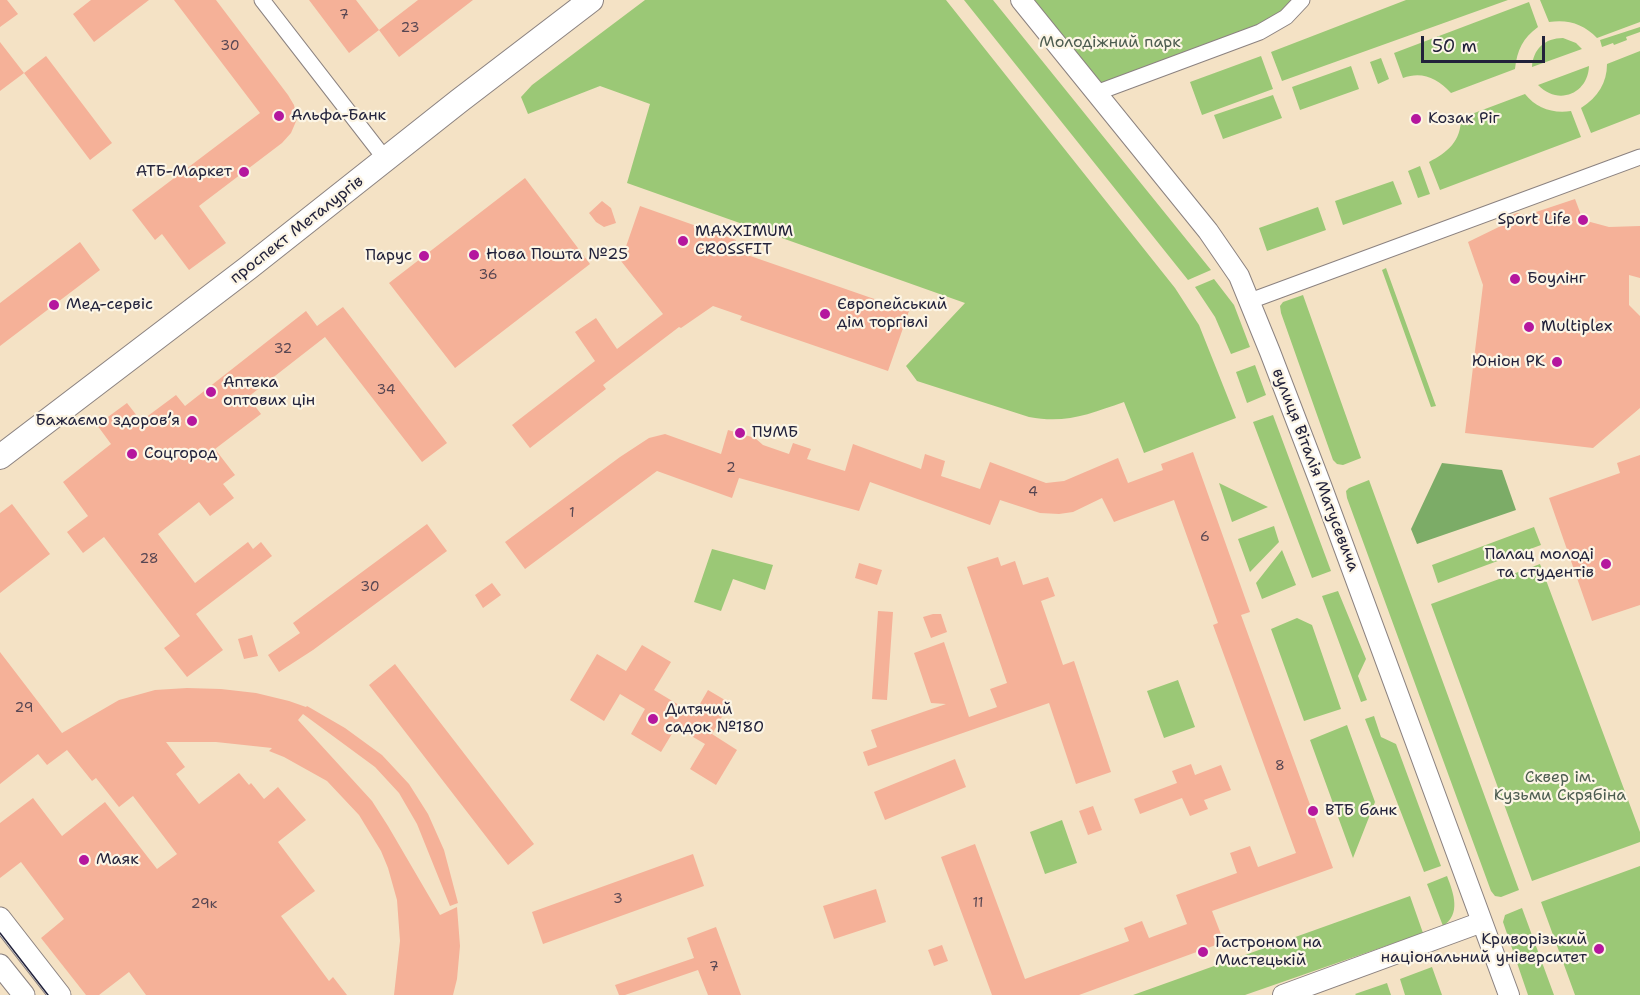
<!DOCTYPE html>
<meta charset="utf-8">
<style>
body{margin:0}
#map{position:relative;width:1640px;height:995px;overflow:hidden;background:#f4e2c5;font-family:"Shantell Sans",sans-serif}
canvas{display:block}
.scale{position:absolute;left:1421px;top:36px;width:124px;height:27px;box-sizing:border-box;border:3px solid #22223b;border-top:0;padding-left:8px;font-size:18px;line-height:21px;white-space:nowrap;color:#22223b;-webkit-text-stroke:4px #fcf5e5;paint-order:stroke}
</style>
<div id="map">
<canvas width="1640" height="995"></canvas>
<div class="scale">50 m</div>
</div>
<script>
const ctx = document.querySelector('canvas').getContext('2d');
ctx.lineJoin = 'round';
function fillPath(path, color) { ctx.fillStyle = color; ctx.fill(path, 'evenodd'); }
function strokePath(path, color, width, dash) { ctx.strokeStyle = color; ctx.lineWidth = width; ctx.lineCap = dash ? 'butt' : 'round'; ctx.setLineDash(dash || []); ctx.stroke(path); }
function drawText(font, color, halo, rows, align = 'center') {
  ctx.font = font + ' "Shantell Sans",sans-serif'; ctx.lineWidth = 4.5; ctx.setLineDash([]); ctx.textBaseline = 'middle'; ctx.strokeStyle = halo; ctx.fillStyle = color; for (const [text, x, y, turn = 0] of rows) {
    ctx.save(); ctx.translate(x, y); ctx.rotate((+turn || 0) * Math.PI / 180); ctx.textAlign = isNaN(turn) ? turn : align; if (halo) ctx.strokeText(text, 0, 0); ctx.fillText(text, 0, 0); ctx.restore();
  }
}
const green = new Path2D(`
 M 645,0 L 946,0 L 1175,288 L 1199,325 L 1236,418 L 1144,453 L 1124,402 C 1089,414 1066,424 1029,417 L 917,381 L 906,366 L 965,303 L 627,183 L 650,104 L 600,86 L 528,114 L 521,97 L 532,85 Z
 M 964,0 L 993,0 L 1211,270 L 1188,280 Z
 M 1021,0 L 1302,0 L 1286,17 L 1096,93 Z
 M 1406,0 L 1508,0 L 1282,81 L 1271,52 Z
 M 1540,0 L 1640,0 L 1640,22 L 1597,38 C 1584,24 1568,19 1549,22 Z
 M 1529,2 L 1538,27 C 1523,38 1517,50 1515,69 L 1451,93 C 1437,78 1422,71 1403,78 L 1394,53 Z
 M 1640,27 L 1640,32 L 1626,37 L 1627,40 L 1614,45 L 1613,43 L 1602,47 L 1600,40 Z
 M 1563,38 L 1576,43 L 1582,49 L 1532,67 C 1533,49 1545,38 1563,38 Z
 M 1640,51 L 1640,114 L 1591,133 L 1581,108 C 1598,97 1607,83 1607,64 Z
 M 1261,56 L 1273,89 L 1202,115 L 1190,82 Z
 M 1381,58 L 1389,79 L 1378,84 L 1370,62 Z
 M 1351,66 L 1359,89 L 1300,110 L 1292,87 Z
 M 1589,66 C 1588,94 1558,106 1538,85 Z
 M 1525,94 C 1536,108 1553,114 1571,111 L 1581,137 L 1440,190 L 1429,162 C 1448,152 1461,141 1461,118 Z
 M 1273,95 L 1282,118 L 1223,139 L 1214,115 Z
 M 1420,166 L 1430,194 L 1418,198 L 1408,171 Z
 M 1393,181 L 1402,204 L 1343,225 L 1335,201 Z
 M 1318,207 L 1326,230 L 1267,251 L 1259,228 Z
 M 1386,268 L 1436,406 L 1431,407 L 1382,270 Z
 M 1214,279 L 1234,305 L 1250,347 L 1231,354 L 1215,317 L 1195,287 Z
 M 1303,295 L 1361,458 L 1343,465 L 1337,464 L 1333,460 L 1281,313 L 1280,306 L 1283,302 Z
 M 1255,365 L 1266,395 L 1247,403 L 1236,372 Z
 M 1273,415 L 1331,571 L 1312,578 L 1253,422 Z
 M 1369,480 L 1519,890 L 1501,897 L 1495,896 L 1491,891 L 1347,498 L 1346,491 L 1349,488 Z
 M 1219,483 L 1268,507 L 1232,522 Z
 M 1274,526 L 1279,542 L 1250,572 L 1238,539 Z
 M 1534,527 L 1541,545 L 1438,583 L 1432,565 Z
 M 712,549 L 773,565 L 765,590 L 733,579 L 721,611 L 694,602 Z
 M 1282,550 L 1296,585 L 1262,599 L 1256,583 Z
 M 1540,564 L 1640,832 L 1640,842 L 1532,881 L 1431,604 Z
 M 1338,591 L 1366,659 L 1358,676 L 1367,700 L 1361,702 L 1322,596 Z
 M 1297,618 L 1312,625 L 1341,709 L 1304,721 L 1271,629 Z
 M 1178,680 L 1195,727 L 1164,738 L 1147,691 Z
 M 1374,716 L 1381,737 L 1396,744 L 1441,866 L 1424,872 L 1365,719 Z
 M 1347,725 L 1375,802 L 1353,858 L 1310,740 Z
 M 1062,820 L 1077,863 L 1045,874 L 1030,832 Z
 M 1640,866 L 1640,995 L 1575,995 L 1541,902 Z
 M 1447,876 C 1454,894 1461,914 1443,926 L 1427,884 Z
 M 1410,896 L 1423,933 L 1245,995 L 1133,995 Z
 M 1522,908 L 1554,995 L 1528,995 L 1503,922 L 1505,915 Z
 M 1432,967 L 1442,995 L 1405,995 L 1400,979 Z
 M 1387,983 L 1391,995 L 1356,995 L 1355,994 Z`);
const forest = new Path2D(`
 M 1442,463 L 1502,470 L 1516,510 L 1417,544 L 1411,529 Z`);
const building = new Path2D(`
 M 0,0 L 7,0 L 18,14 L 0,27 Z
 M 91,0 L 149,0 L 94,42 L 73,14 Z
 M 174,0 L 216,0 L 288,95 L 294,105 L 297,119 L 291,133 L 282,143 L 199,206 L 226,243 L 189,270 L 162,234 L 155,240 L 132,210 L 260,113 Z
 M 309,0 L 356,0 L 379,30 L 349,53 Z
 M 418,0 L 473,0 L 399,57 L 379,30 Z
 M 0,42 L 24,73 L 0,91 Z
 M 46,56 L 112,143 L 90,160 L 24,73 Z
 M 525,178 L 590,264 L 455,368 L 389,283 Z
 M 1575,199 L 1583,220 L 1609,227 L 1640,226 L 1640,278 L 1629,275 L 1629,305 L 1640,316 L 1640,408 L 1593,448 L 1465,433 L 1483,285 L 1468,242 L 1509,222 L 1509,216 L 1517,213 L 1527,215 Z
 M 602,201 L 611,208 L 616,223 L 604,227 L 596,222 L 589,213 Z
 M 640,206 L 736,240 L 733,250 L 909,311 L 888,371 L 740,320 L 742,316 L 713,306 L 681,328 L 679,327 L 603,385 L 606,389 L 530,448 L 512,425 L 595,361 L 575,332 L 596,318 L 617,349 L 663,314 L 621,261 Z
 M 80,242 L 100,270 L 0,346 L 0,303 Z
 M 343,307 L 447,443 L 422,462 L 325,337 L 248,397 L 261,414 L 215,449 L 235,475 L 223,484 L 234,498 L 210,516 L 199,502 L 158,534 L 195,583 L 248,542 L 253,549 L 261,542 L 272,556 L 196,614 L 223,650 L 187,677 L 164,648 L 180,636 L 104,537 L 83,553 L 67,532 L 88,516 L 63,482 L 111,444 L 97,425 L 127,403 L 141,421 L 176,395 L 185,406 L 306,311 L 317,326 Z
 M 728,430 L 755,438 L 763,445 L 789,454 L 793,443 L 811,449 L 807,459 L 845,471 L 853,444 L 921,469 L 925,454 L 945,461 L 941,476 L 980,489 L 990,462 L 1046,483 L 1064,481 L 1118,458 L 1128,483 L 1163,470 L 1161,464 L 1193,452 L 1250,612 L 1241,615 L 1333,868 L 1212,911 L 1224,942 L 1079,995 L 992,995 L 941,857 L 975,844 L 1025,979 L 1129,941 L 1124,928 L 1142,921 L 1149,938 L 1187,924 L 1176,895 L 1237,873 L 1230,853 L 1250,846 L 1258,867 L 1296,853 L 1213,625 L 1218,623 L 1174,500 L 1114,522 L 1102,498 L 1073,512 L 1059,514 L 1040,513 L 1000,500 L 990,525 L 870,482 L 859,511 L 739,478 L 732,498 L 657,471 L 525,569 L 505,542 L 620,457 L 649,438 L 665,434 L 721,454 Z
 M 1640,455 L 1640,605 L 1592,621 L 1549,498 L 1620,473 L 1617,463 Z
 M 12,504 L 50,554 L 0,593 L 0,513 Z
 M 427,524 L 447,551 L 313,650 L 279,672 L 268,655 L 300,633 L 293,623 Z
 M 998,557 L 1001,566 L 1015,561 L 1023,585 L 1048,577 L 1055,596 L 1041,601 L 1063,665 L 1074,661 L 1111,772 L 1076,784 L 1049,703 L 868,766 L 863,752 L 877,747 L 871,730 L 946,704 L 931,703 L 914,653 L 944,642 L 969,717 L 997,707 L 990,689 L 1007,683 L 967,567 Z
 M 859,563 L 882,570 L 877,585 L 855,578 Z
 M 492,583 L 501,595 L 483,608 L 475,595 Z
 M 878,611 L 893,612 L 887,700 L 872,699 Z
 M 933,614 L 941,614 L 947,632 L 931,638 L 923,617 Z
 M 252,635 L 258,656 L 244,659 L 238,639 Z
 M 642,645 L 671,662 L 654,690 L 694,714 L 708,690 L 730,703 L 712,734 L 737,750 L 716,785 L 690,769 L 705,744 L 676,727 L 661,752 L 631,734 L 645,709 L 620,694 L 604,721 L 570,700 L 597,654 L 626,671 Z
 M 0,652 L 62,733 L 119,700 L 155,690 L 187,688 L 221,689 L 256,693 L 289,701 L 306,707 L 307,706 L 345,728 L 382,755 L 409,784 L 428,814 L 444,850 L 458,903 L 450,906 L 417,824 L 399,793 L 375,767 L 303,714 L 298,720 L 372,801 L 388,826 L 440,915 L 457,907 L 460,946 L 457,979 L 453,995 L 394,995 L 400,941 L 397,900 L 388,868 L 381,851 L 359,815 L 327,781 L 284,757 L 269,751 L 272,748 L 216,742 L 166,742 L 185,767 L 176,774 L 199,804 L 239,773 L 249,785 L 251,783 L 264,799 L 278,787 L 306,820 L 278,842 L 315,891 L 281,916 L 329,981 L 333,977 L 347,995 L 146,995 L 129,972 L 99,995 L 86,995 L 41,938 L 64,919 L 21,862 L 0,878 L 0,823 L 33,798 L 62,836 L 105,802 L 157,869 L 177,854 L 133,796 L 119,807 L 96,778 L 92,781 L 67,750 L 47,765 L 38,754 L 0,784 Z
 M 395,664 L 534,844 L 508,865 L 369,685 Z
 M 955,759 L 966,787 L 885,820 L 874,792 Z
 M 1191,764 L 1195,775 L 1221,765 L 1231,790 L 1204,800 L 1208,809 L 1190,816 L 1182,798 L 1140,814 L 1134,799 L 1177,783 L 1172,771 Z
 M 1093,806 L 1102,830 L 1088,835 L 1079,811 Z
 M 693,854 L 704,886 L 543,944 L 532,912 Z
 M 876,889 L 886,922 L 834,939 L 823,906 Z
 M 716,927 L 741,995 L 708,995 L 698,970 L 625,995 L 619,995 L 615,985 L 694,958 L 687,938 Z
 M 942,945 L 948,961 L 934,966 L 928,950 Z`);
const minor = new Path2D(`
 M 262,0 L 386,160
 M 1096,93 L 1260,32 L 1286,17 L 1302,0
 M 1250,301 L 1640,157`);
const tertiary = new Path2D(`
 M 1021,0 L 1208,231 L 1239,276 L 1270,352 L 1321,485 L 1509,995
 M 1283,995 L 1482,922`);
const secondary = new Path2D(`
 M 0,918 L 60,995
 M 0,965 L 24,995`);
const primary = new Path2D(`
 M 0,457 L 248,268 L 459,101 L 591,0`);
const tram = new Path2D(`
 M 0,933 L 48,995`);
const markers = [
 [279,116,6,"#b5179e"],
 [1416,119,6,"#b5179e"],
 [244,172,6,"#b5179e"],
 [1583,220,6,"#b5179e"],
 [683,241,6,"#b5179e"],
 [474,255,6,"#b5179e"],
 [424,256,6,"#b5179e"],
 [1515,279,6,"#b5179e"],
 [54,305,6,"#b5179e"],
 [825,314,6,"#b5179e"],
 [1529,327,6,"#b5179e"],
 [1557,362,6,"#b5179e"],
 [211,392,6,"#b5179e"],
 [192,421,6,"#b5179e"],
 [740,433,6,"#b5179e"],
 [132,454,6,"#b5179e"],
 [1606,564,6,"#b5179e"],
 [653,719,6,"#b5179e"],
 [1313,811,6,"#b5179e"],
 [84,860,6,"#b5179e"],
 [1599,949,6,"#b5179e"],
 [1203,952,6,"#b5179e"]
];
const numberNames = [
 ["7",344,15],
 ["23",410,28],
 ["30",230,46],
 ["36",488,275],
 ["32",283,349],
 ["34",386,390],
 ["2",731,468],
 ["4",1033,492],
 ["1",572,513],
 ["6",1205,537],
 ["28",149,559],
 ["30",370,587],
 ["29",24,708],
 ["8",1280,766],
 ["3",618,899],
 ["11",978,903],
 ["29к",204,904],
 ["7",714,967]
];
const parkNames = [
 ["Молодіжний парк",1110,43],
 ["Сквер ім.",1560,778],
 ["Кузьми Скрябіна",1560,796]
];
const poiNames = [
 ["Альфа-Банк",291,116],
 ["Козак Ріг",1428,119],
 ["АТБ-Маркет",232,172,"right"],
 ["Sport Life",1571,220,"right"],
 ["MAXXIMUM",695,232],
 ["CROSSFIT",695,250],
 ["Нова Пошта №25",486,255],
 ["Парус",412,256,"right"],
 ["Боулінг",1527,279],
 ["Мед-сервіс",66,305],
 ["Європейський",837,305],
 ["дім торгівлі",837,323],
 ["Multiplex",1541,327],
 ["Юніон РК",1545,362,"right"],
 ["Аптека",223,383],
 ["оптових цін",223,401],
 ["Бажаємо здоровʼя",180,421,"right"],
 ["ПУМБ",752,433],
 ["Соцгород",144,454],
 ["Палац молоді",1594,555,"right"],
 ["та студентів",1594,573,"right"],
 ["Дитячий",665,710],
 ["садок №180",665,728],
 ["ВТБ банк",1325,811],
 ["Маяк",96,860],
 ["Криворізький",1587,940,"right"],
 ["національний університет",1587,958,"right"],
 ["Гастроном на",1215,943],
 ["Мистецькій",1215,961]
];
const streetNames = [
 ["проспект Металургів",297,230,-38],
 ["вулиця Віталія Матусевича",1315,470,69]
];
fillPath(green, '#9bc876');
fillPath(forest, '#7cac67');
fillPath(building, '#f5b198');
strokePath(minor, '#8b8280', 17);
strokePath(tertiary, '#8b8280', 22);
strokePath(secondary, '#8b8280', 23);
strokePath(primary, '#8b8280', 26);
strokePath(minor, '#fff', 15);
strokePath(tertiary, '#fff', 20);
strokePath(secondary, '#fff', 21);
strokePath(primary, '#fff', 24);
strokePath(tram, '#22223b', 1.5);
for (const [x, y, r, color] of markers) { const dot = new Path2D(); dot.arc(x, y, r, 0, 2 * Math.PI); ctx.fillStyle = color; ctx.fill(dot); strokePath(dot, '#fcf5e5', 2); }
drawText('14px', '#574652', null, numberNames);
drawText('16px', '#4c5c50', '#fcf5e5', parkNames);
drawText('16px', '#22223b', '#fcf5e5', poiNames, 'left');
drawText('16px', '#22223b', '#fcf5e5', streetNames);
</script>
